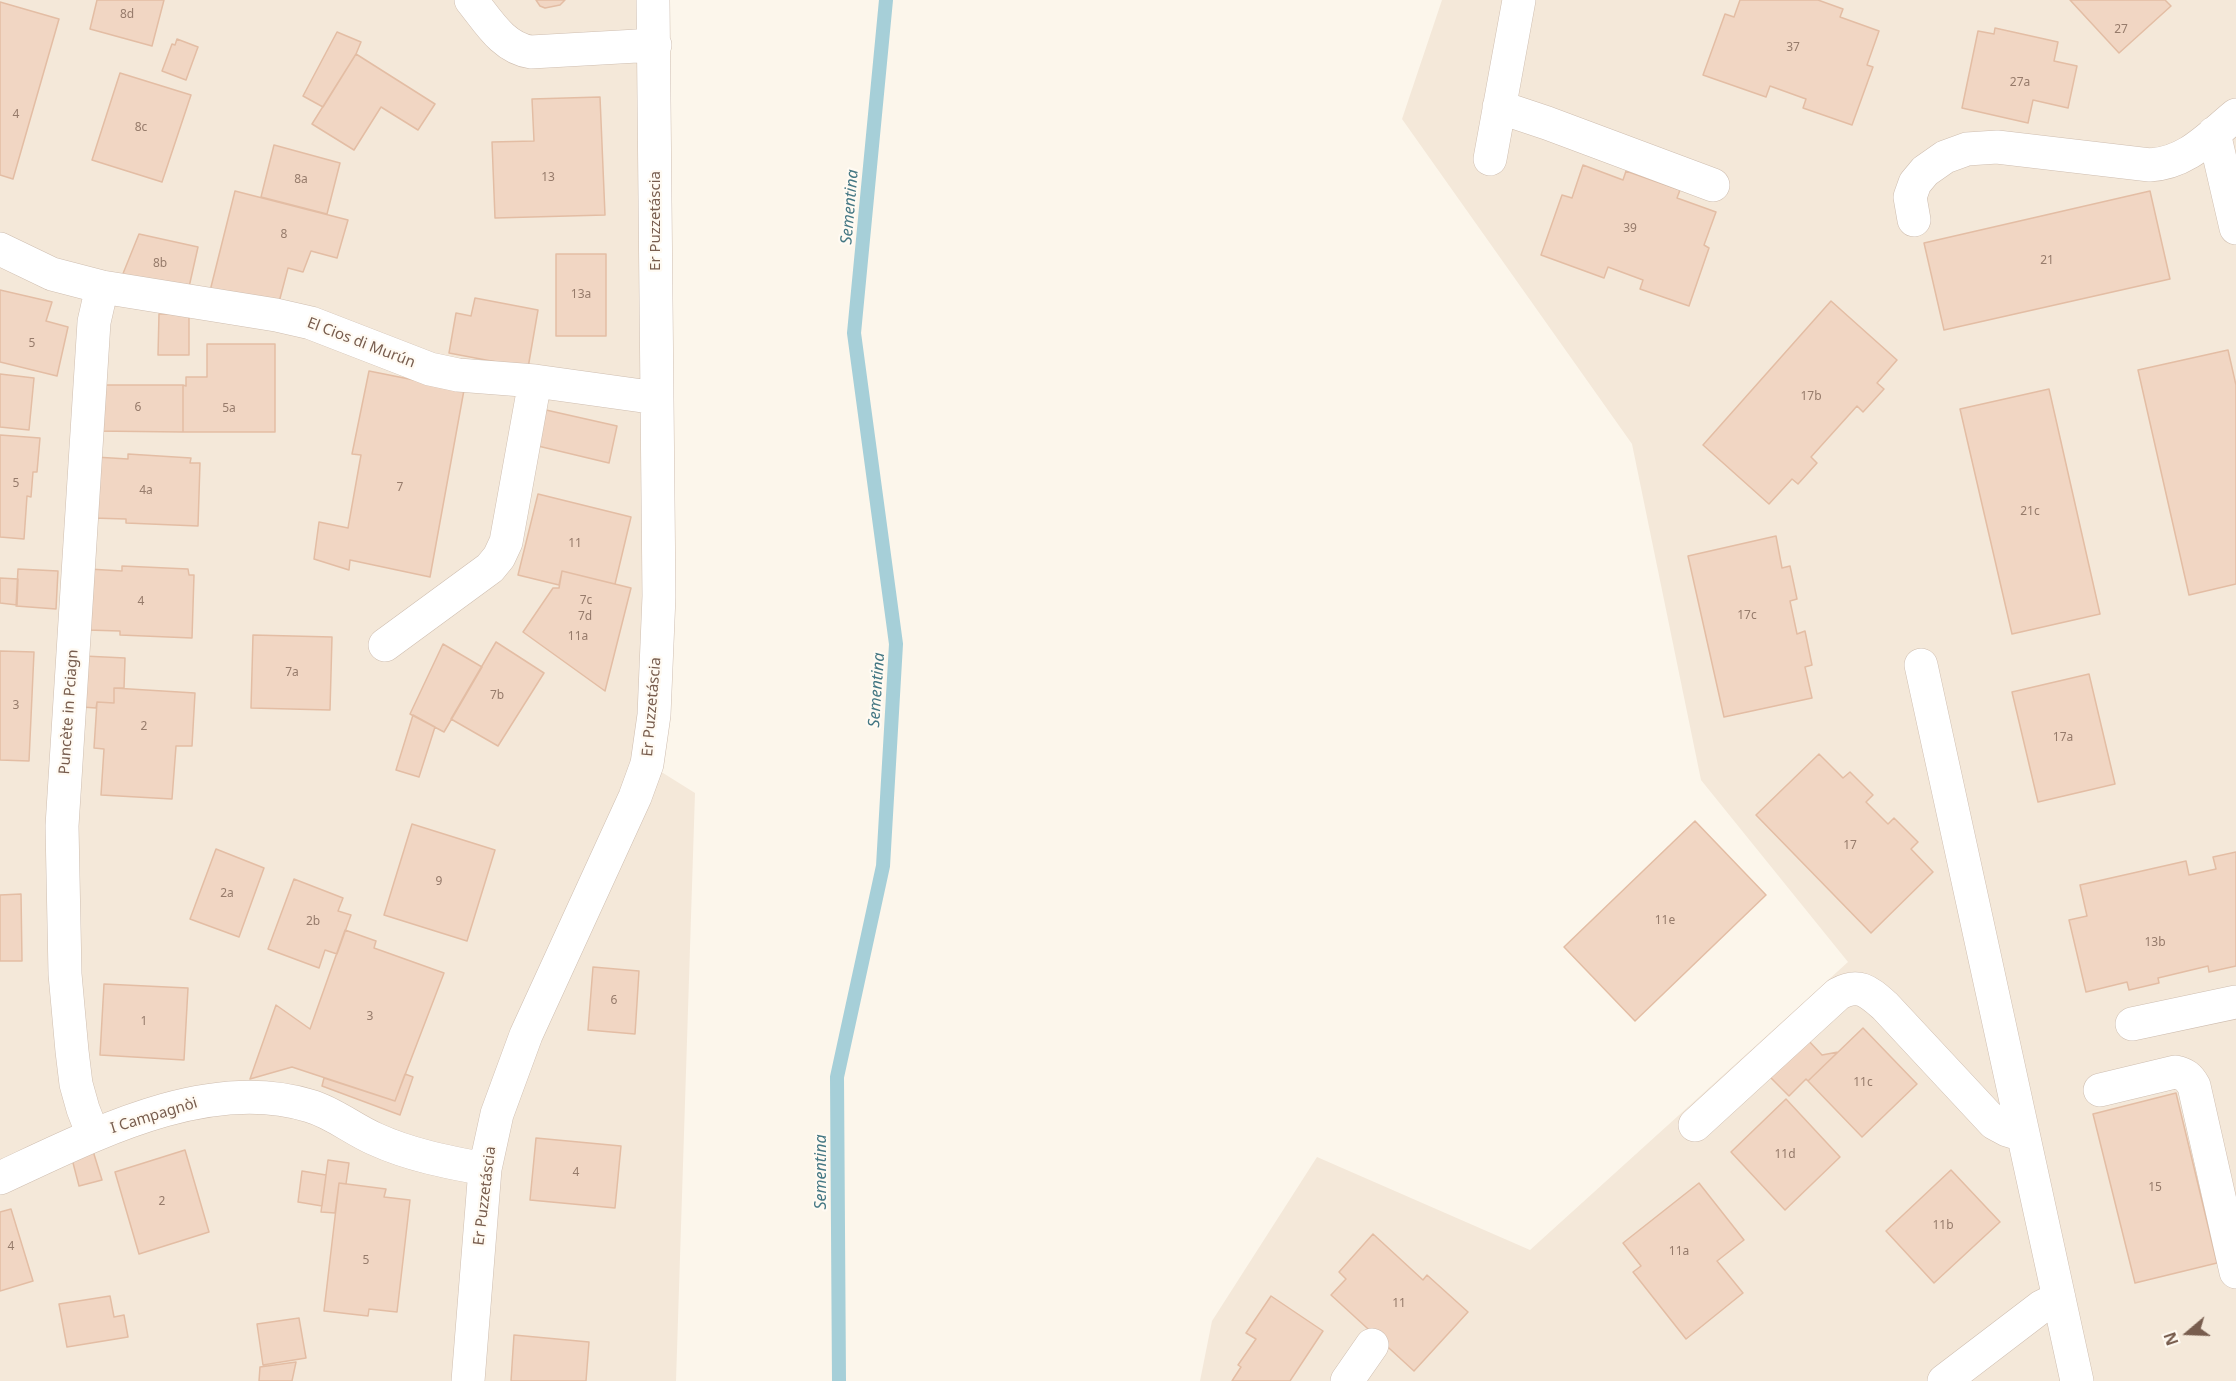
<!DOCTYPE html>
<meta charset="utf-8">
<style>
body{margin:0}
#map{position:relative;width:2236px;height:1381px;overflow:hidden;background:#fcf6eb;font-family:"Noto Sans",sans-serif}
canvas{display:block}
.north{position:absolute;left:2158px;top:1303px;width:60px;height:60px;-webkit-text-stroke:4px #fffaf2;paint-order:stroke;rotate:251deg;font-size:16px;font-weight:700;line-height:24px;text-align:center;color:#785d4e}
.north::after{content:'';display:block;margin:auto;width:21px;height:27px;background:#785d4e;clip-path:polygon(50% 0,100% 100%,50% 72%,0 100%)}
</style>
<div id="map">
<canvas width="2236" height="1381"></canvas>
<div class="north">N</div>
</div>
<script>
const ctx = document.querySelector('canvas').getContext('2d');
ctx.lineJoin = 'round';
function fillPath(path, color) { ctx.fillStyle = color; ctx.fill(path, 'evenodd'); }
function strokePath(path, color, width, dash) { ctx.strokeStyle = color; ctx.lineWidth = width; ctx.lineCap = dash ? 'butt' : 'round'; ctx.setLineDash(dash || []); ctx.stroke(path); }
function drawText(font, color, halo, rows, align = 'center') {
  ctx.font = font + ' "Noto Sans",sans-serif'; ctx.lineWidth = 4.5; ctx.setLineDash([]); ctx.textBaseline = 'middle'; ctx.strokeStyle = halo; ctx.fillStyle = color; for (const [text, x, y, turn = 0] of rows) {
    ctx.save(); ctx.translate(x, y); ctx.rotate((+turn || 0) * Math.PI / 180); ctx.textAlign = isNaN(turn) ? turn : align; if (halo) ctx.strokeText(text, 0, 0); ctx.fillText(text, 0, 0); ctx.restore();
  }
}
const residential = new Path2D(`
 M 0,0 L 653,0 L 647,763 L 695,793 L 676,1381 L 0,1381 Z
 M 1442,0 L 2236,0 L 2236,1381 L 1200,1381 L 1212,1321 L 1317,1157 L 1530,1250 L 1848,962 L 1701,780 L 1632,444 L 1402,119 Z`);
const stream = new Path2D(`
 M 839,1381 L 837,1077 L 883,866 L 896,644 L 854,333 L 886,0`);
const building = new Path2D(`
 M 97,0 L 164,0 L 152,46 L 90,29 Z
 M 536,0 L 565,0 L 560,5 L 545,8 L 540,6 Z
 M 1740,0 L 1818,0 L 1843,9 L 1840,17 L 1879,31 L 1867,65 L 1873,67 L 1852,125 L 1803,108 L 1806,99 L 1770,86 L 1766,97 L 1703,75 L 1725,14 L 1734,17 Z
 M 2070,0 L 2165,0 L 2171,6 L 2119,53 Z
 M 0,2 L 59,19 L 13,179 L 0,175 Z
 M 1995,28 L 2058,42 L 2054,61 L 2077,66 L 2068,108 L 2033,100 L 2028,123 L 1962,108 L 1978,31 L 1994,34 Z
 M 337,32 L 361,42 L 356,54 L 323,107 L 303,96 Z
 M 177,39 L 198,47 L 186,80 L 162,71 L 172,44 L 175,45 Z
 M 356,54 L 435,104 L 418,130 L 381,107 L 354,150 L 312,124 Z
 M 120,73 L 191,95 L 162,182 L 92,160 Z
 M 600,97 L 605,215 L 495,218 L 492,142 L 534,141 L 532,99 Z
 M 274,145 L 340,163 L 327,214 L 261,197 Z
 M 1583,165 L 1623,180 L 1626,171 L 1680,190 L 1677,198 L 1716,212 L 1704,245 L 1709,248 L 1689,306 L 1640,289 L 1643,280 L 1608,267 L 1604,278 L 1541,255 L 1562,195 L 1572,198 Z
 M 235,191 L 348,220 L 337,258 L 311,251 L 303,272 L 288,268 L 278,306 L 209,295 Z
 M 2150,191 L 2170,279 L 1944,330 L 1924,243 Z
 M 139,234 L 198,247 L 187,296 L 120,281 Z
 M 556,254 L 606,254 L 606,336 L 556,336 Z
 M 0,290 L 52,302 L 46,321 L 68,327 L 57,376 L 0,362 Z
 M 475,298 L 538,310 L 528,368 L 449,353 L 456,313 L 471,316 Z
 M 1831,301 L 1897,360 L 1877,383 L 1884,389 L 1863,412 L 1857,406 L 1811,457 L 1817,463 L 1798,484 L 1792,479 L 1769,504 L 1703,445 Z
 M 159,314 L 189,314 L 189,355 L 158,355 Z
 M 207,344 L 275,344 L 275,432 L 183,432 L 183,385 L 186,386 L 186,377 L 207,377 Z
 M 2228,350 L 2236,385 L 2236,584 L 2189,595 L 2138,370 Z
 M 369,371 L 464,390 L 430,577 L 350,560 L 349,570 L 314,559 L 319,522 L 348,528 L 361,455 L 352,454 Z
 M 0,374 L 34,378 L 29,430 L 0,427 Z
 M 93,385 L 183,385 L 183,432 L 93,431 Z
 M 2049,389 L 2100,614 L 2012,634 L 1960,409 Z
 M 546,410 L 617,426 L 609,463 L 538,446 Z
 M 0,435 L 40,438 L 37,472 L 33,472 L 31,497 L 27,496 L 24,539 L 0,537 Z
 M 128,454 L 191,458 L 190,463 L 200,463 L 198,526 L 126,523 L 126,519 L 92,518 L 95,457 L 128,459 Z
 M 538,494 L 631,517 L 615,584 L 562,571 L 559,585 L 518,575 Z
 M 1776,536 L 1782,568 L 1790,566 L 1797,599 L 1790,601 L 1797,634 L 1805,631 L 1812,665 L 1805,667 L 1812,698 L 1724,717 L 1688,556 Z
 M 122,566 L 188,569 L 189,575 L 194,575 L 192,638 L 120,635 L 120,631 L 87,630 L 89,569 L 122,571 Z
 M 18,569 L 58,571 L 56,609 L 16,606 Z
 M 562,571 L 631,588 L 605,691 L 523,632 L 553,588 L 559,588 Z
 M 0,578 L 18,579 L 17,605 L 0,603 Z
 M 253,635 L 332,637 L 330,710 L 251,708 Z
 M 496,642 L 544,673 L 498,746 L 451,719 Z
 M 443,644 L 482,667 L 444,732 L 410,714 Z
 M 0,651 L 34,652 L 29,761 L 0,760 Z
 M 84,656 L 125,658 L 124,688 L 114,688 L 114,703 L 97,702 L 96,708 L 82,707 Z
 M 2089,674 L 2115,784 L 2038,802 L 2012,692 Z
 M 114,688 L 195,693 L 192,746 L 176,746 L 172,799 L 101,795 L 104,749 L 94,748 L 97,702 L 114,703 Z
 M 413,715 L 435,727 L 419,777 L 396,770 Z
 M 1819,754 L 1843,778 L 1850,772 L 1873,795 L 1866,802 L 1888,824 L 1894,818 L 1918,842 L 1911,849 L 1933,872 L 1871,933 L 1756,815 Z
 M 1695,821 L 1766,895 L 1635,1021 L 1564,947 Z
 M 412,824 L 495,850 L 467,941 L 384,915 Z
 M 216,849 L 264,868 L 239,937 L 190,919 Z
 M 2236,852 L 2236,966 L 2209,972 L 2208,966 L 2158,978 L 2159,983 L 2129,990 L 2127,982 L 2086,992 L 2069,920 L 2087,916 L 2080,885 L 2186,861 L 2189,875 L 2216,869 L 2213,857 Z
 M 294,879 L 343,898 L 338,911 L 351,915 L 337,954 L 325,950 L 319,968 L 268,949 Z
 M 21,894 L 22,961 L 0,961 L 0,895 Z
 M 345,930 L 376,941 L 374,948 L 444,973 L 395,1101 L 292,1067 L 250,1079 L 276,1005 L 310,1029 Z
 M 593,967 L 639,971 L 635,1034 L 588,1030 Z
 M 104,984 L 188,988 L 184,1060 L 100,1055 Z
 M 1863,1028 L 1917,1084 L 1862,1137 L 1808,1081 Z
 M 1807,1039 L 1822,1055 L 1838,1052 L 1808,1081 L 1806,1079 L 1789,1096 L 1769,1076 Z
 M 405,1074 L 413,1077 L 400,1115 L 322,1086 L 324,1078 L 395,1101 Z
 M 2176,1093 L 2217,1263 L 2135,1283 L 2093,1114 Z
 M 1786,1099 L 1840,1157 L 1785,1210 L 1731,1152 Z
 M 536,1138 L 621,1146 L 615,1208 L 530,1200 Z
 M 185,1150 L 209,1232 L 139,1254 L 115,1172 Z
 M 93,1151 L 102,1180 L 79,1186 L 72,1159 Z
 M 328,1160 L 349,1163 L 346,1184 L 339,1183 L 335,1213 L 321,1212 Z
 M 1951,1170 L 2000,1222 L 1934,1283 L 1886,1231 Z
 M 302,1171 L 326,1175 L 322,1206 L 298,1202 Z
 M 339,1183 L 386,1189 L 384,1197 L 410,1200 L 397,1312 L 369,1309 L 368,1316 L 324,1311 Z
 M 1699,1183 L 1744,1240 L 1717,1261 L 1743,1293 L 1686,1339 L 1633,1272 L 1641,1266 L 1623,1243 Z
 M 11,1209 L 33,1281 L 0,1291 L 0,1212 Z
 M 1373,1234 L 1423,1280 L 1427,1275 L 1468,1312 L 1414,1371 L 1331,1295 L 1346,1279 L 1339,1272 Z
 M 110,1296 L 114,1317 L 124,1315 L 128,1337 L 67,1347 L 59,1304 Z
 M 1271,1296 L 1323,1331 L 1290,1381 L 1232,1381 L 1241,1367 L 1238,1365 L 1256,1339 L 1246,1333 Z
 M 299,1318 L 306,1358 L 263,1365 L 257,1324 Z
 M 514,1335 L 589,1342 L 586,1381 L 511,1381 Z
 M 296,1362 L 292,1381 L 259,1381 L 260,1367 Z`);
const minor = new Path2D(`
 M 471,0 C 488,21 503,48 531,52 L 655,45
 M 1499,107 L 1547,123 L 1713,185
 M 2214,133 L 2236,228
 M 1490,159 L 1519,0
 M 1914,220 L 1910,197 L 1915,183 L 1925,171 L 1945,157 L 1967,149 L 1997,147 L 2150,165 C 2187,163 2209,137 2236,115
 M 0,249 L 52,274 L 102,287 L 276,315 L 311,323 L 430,369 L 458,375 L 535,381 L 657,398
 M 385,645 L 490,568 L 499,557 L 506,542 L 535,381
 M 1921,665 L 2077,1381
 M 2132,1024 L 2236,1002
 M 2100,1090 L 2175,1072 C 2185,1074 2189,1077 2194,1086 L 2236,1272
 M 1695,1125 L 1838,994 C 1859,982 1869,992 1885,1006 L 1994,1123 L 2007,1130 L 2023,1135
 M 93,1135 L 83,1109 L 76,1084 L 72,1051 L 65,974 L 62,826 L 94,322 L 102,287
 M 0,1178 C 91,1136 207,1074 310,1106 C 334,1113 352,1129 375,1139 C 410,1155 447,1162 485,1169
 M 468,1381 L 485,1169 L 497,1114 L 526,1035 L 635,797 L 647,764 L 654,715 L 659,596 L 653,0
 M 1347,1381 L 1372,1345
 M 1944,1381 L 2041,1307 L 2059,1298`);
const numberNames = [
 ["8d",127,15],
 ["27",2121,30],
 ["37",1793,48],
 ["27a",2020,83],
 ["4",16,115],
 ["8c",141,128],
 ["13",548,178],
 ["8a",301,180],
 ["39",1630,229],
 ["8",284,235],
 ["21",2047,261],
 ["8b",160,264],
 ["13a",581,295],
 ["5",32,344],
 ["17b",1811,397],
 ["6",138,408],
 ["5a",229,409],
 ["5",16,484],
 ["7",400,488],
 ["4a",146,491],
 ["21c",2030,512],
 ["11",575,544],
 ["7c",586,601],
 ["4",141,602],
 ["17c",1747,616],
 ["7d",585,617],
 ["11a",578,637],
 ["7a",292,673],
 ["7b",497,696],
 ["3",16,706],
 ["2",144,727],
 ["17a",2063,738],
 ["17",1850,846],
 ["9",439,882],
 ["2a",227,894],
 ["11e",1665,921],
 ["2b",313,922],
 ["13b",2155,943],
 ["6",614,1001],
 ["3",370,1017],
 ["1",144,1022],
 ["11c",1863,1083],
 ["11d",1785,1155],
 ["4",576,1173],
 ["15",2155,1188],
 ["2",162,1202],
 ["11b",1943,1226],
 ["4",11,1247],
 ["11a",1679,1252],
 ["5",366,1261],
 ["11",1399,1304]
];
const streetNames = [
 ["Er Puzzetáscia",656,221,-90],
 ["El Cios di Murún",361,343,21],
 ["Er Puzzetáscia",652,707,-85],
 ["Puncète in Pciagn",69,712,-86],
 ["I Campagnòi",154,1116,-17],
 ["Er Puzzetáscia",485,1196,-83]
];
const waterNames = [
 ["Sementina",850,207,-85],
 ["Sementina",877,690,-86],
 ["Sementina",821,1172,-90]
];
fillPath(residential, '#f4e8d9');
strokePath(stream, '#a6cfd8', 14);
fillPath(building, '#f1d6c3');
strokePath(building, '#e3bda4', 1.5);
strokePath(minor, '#cfbeb0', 34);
strokePath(minor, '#fff', 33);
drawText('12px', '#967b6b', null, numberNames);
drawText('15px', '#785d4e', '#fffaf2', streetNames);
drawText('italic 16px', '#447783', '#fffaf2', waterNames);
</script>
